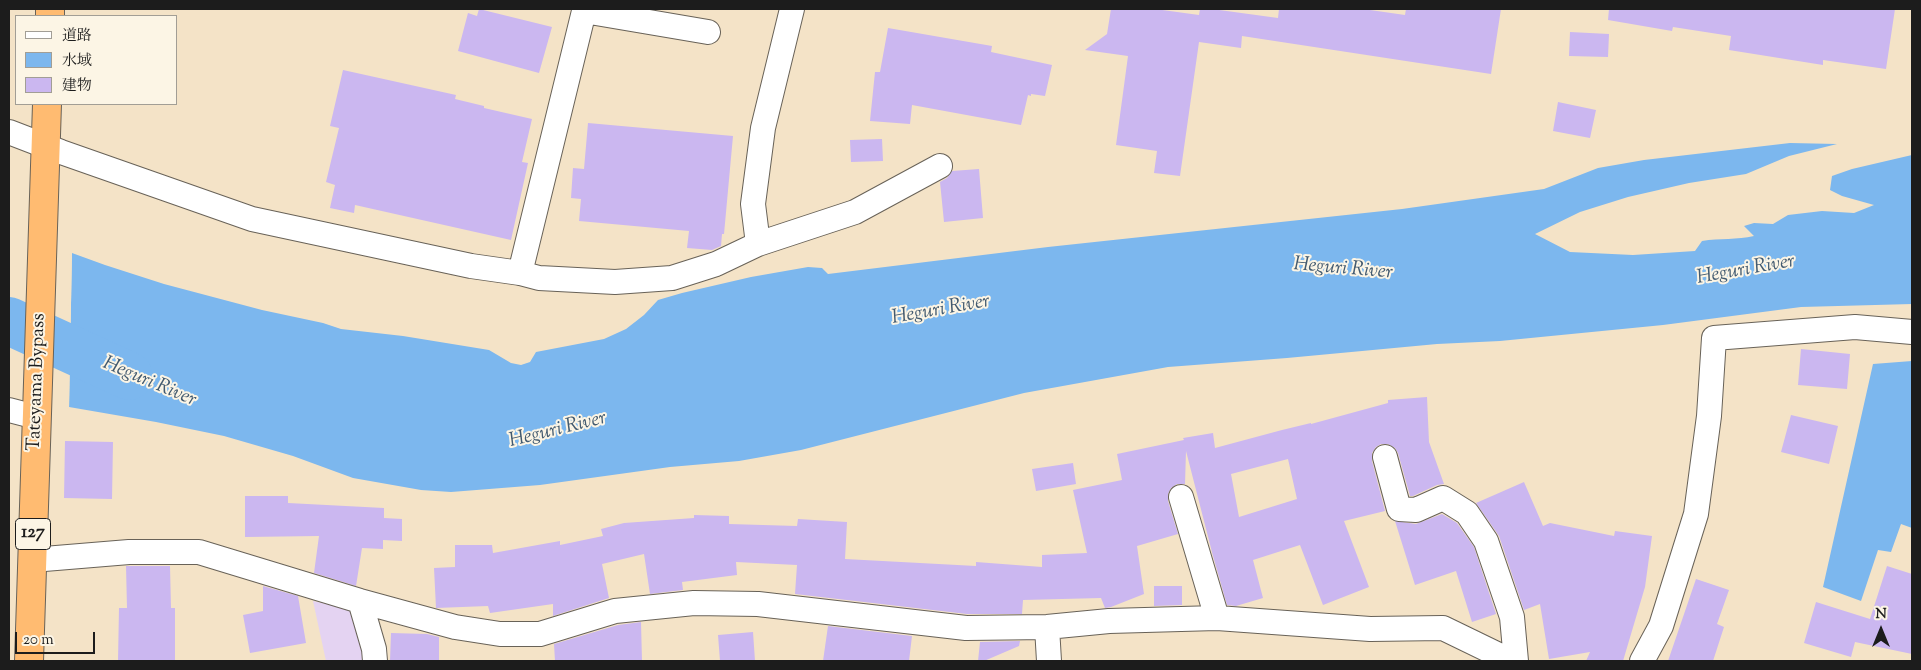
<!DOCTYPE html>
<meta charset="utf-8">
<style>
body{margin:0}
#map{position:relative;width:1921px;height:670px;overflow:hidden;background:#f4e3c7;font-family:"Sorts Mill Goudy","Noto Serif JP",serif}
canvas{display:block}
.frame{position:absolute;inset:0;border:10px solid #1c1c1c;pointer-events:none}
.legend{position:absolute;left:15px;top:15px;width:162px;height:90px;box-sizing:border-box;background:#fcf5e5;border:1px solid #a29e95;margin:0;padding:6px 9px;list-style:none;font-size:15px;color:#1c1c1c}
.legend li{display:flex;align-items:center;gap:10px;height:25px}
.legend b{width:25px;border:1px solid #a29e95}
.north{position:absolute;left:1856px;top:605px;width:50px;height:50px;-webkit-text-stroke:4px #fcf5e5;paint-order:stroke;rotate:0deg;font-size:14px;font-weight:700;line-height:20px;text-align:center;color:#1c1c1c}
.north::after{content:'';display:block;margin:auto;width:18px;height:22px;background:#1c1c1c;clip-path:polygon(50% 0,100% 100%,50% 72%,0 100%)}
.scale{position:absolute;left:15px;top:632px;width:80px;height:22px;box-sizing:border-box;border:2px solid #1c1c1c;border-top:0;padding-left:6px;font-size:15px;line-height:18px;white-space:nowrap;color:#1c1c1c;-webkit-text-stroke:4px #fcf5e5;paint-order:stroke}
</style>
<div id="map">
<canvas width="1921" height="670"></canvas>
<div class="frame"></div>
<ul class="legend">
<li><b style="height:6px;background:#fff"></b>道路</li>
<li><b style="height:14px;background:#7cb7ee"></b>水域</li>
<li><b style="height:14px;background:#cbb7f0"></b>建物</li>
</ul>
<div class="north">N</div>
<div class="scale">20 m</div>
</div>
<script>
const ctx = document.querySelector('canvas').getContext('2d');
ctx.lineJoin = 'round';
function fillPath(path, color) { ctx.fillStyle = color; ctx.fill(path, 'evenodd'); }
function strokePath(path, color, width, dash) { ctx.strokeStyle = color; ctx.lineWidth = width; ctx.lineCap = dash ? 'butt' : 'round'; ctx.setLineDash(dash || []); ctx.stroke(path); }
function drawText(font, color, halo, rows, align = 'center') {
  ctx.font = font + ' "Sorts Mill Goudy",serif'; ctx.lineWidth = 4; ctx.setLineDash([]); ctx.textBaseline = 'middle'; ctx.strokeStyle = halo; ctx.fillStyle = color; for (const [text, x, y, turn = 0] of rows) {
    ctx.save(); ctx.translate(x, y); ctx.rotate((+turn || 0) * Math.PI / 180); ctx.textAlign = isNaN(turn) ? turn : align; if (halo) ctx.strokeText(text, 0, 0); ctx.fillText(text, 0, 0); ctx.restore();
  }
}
const built = new Path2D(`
 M 313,601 L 374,614 L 380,661 L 326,661 Z`);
const water = new Path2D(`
 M 1790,143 L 1837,144 L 1789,156 L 1746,174 L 1689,183 L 1628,197 L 1580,212 L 1535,234 L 1570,252 L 1633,255 L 1695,251 L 1702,241 C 1720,238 1737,240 1754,236 L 1744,226 L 1754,223 L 1773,224 L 1788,215 L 1822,211 L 1854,213 L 1874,205 L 1842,196 L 1830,190 L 1832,176 L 1852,169 L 1912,155 L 1912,304 L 1801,307 L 1663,325 L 1500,341 L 1437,344 L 1287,358 L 1168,367 L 1024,393 L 801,450 L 739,461 L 670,467 L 540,485 L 451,492 L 421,490 L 353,478 L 293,456 L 224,436 L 156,422 L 69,407 L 72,253 L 105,265 L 164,284 L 262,310 L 323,323 L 341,329 L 403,336 L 489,350 L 511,363 L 521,365 L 530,362 L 536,352 L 604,339 L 626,329 L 644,315 L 658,300 L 682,293 L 751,277 L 808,267 L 822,268 L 828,274 L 1048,247 L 1402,209 L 1544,189 L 1598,168 L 1644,160 Z
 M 1912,361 L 1912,528 L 1901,524 L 1891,552 L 1878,550 L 1861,601 L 1823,587 L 1873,364 Z`);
const pier = new Path2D(`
 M 72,250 L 69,410 L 67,407 L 70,253 Z`);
const river = new Path2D(`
 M 9,321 L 129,376`);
const building = new Path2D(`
 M 479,9 L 552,27 L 539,73 L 458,51 L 468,13 L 477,16 Z
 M 1111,9 L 1155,9 L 1199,15 L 1200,9 L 1212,9 L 1278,18 L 1279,9 L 1363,9 L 1405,15 L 1406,9 L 1501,9 L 1491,74 L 1242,36 L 1241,48 L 1199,42 L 1180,176 L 1154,173 L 1157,151 L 1116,145 L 1128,56 L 1085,50 L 1107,34 Z
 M 1609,9 L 1895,9 L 1886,69 L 1823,60 L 1823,65 L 1729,50 L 1731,36 L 1673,27 L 1672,31 L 1608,20 Z
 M 888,28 L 992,46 L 991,52 L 1052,65 L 1045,96 L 1031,94 L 1031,96 L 1028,95 L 1021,125 L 912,105 L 910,124 L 870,121 L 875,72 L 880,72 Z
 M 1570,32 L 1609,34 L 1608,57 L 1569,56 Z
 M 343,70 L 456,95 L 455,99 L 484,106 L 484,108 L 532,119 L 522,162 L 528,163 L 511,240 L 355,205 L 354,213 L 330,208 L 335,185 L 326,182 L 339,128 L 330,126 Z
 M 1558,102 L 1596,110 L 1590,138 L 1553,131 Z
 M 588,123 L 733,136 L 724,234 L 722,234 L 721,246 L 712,250 L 687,248 L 689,231 L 579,221 L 581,199 L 571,198 L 573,168 L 584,169 Z
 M 882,139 L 883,161 L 851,162 L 850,140 Z
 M 979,169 L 983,218 L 944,222 L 940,182 L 947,178 L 952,171 Z
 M 1801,349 L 1850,354 L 1847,389 L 1798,385 Z
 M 1427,397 L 1429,442 L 1444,484 L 1437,485 L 1413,496 L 1410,496 L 1398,453 L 1395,448 L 1388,444 L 1381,444 L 1376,447 L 1372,453 L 1372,461 L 1385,511 L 1344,521 L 1369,587 L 1323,605 L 1300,545 L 1253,560 L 1263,598 L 1236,606 L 1227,605 L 1213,556 L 1186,451 L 1185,484 L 1177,484 L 1171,488 L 1168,494 L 1168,501 L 1178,534 L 1137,546 L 1144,594 L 1111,607 L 1105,608 L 1101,598 L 1023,600 L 1022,614 L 967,614 L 795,594 L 797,565 L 736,562 L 737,575 L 682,582 L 683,590 L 650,594 L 644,554 L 602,564 L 609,598 L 553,616 L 553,604 L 490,613 L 488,606 L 436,608 L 434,568 L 455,567 L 455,545 L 492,545 L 493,553 L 560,541 L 560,545 L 603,536 L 601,529 L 624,523 L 694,518 L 694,515 L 729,516 L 729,524 L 797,526 L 798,519 L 847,522 L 845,559 L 976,566 L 976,562 L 1042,567 L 1042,555 L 1087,553 L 1073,490 L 1122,480 L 1117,454 L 1184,440 L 1183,438 L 1213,433 L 1215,448 L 1282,430 L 1311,423 L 1311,424 L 1388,403 L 1388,400 ZM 1288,459 L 1297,499 L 1239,517 L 1231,474 Z
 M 1791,415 L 1838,426 L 1829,464 L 1781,452 Z
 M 65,441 L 113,442 L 112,499 L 64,498 Z
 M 1073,463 L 1076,484 L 1036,491 L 1032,469 Z
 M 1524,482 L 1543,526 L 1550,523 L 1614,536 L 1615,531 L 1652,536 L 1645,587 L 1623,661 L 1586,661 L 1590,652 L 1549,659 L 1540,604 L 1524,610 L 1499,536 L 1476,503 Z
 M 245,496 L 288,496 L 288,503 L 384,508 L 384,518 L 402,519 L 402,541 L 383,540 L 383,549 L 362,548 L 356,586 L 314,573 L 319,536 L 245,537 Z
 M 1442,514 L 1457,523 L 1474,547 L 1496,614 L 1472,622 L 1456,571 L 1415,585 L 1395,521 L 1416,524 Z
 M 126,566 L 170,566 L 171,608 L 175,608 L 175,661 L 118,661 L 119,608 L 127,608 Z
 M 1887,566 L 1912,574 L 1912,654 L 1855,642 L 1851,657 L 1804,643 L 1816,602 L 1870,619 Z
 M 1696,579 L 1729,590 L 1717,624 L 1724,627 L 1713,661 L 1668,661 Z
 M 263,586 L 298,596 L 306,643 L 250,653 L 243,615 L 263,611 Z
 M 1154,586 L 1182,586 L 1182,605 L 1154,606 Z
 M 641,622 L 642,661 L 555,661 L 554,644 L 618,625 Z
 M 828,626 L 912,636 L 909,661 L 823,661 Z
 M 753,632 L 755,661 L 720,661 L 718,635 Z
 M 391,633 L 427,634 L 439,637 L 439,661 L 390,661 Z
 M 1020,641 L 1019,646 L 984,661 L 978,661 L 980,642 Z`);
const street = new Path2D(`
 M 9,132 L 61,152 L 252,219 L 471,266 L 520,273 L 539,278 L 615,282 L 672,278 L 716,264 L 758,244 L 855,212 L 940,166
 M 758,244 L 753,204 L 763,128 L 792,9
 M 520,273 L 584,11 L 708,32
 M 9,410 L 36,417
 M 1385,457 L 1399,509 L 1416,510 L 1443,498 L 1467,513 L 1486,541 L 1512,617 L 1516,661
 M 1181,497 L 1217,618
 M 32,560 L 129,552 L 199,552 L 360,601 L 455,627 L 500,634 L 540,634 L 615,611 L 694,603 L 758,604 L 966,628 L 1047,627 L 1109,621 L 1217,618 L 1370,629 L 1443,628 L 1511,661
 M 360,601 L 374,649 L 375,661
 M 1047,627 L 1049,661
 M 1642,661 L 1661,626 L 1696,514 L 1709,416 L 1714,338 L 1855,327 L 1912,332`);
const highway = new Path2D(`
 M 50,16 L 50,9
 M 29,661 L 47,104`);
const shields = [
 [33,534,35]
];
const shieldNames = [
 ["127",33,534]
];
const streetNames = [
 ["Tateyama Bypass",38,382,-88]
];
const waterNames = [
 ["Heguri River",1343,270,5],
 ["Heguri River",1746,271,-10],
 ["Heguri River",941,311,-10],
 ["Heguri River",149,383,23],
 ["Heguri River",558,431,-14]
];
fillPath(built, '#e4d3f2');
fillPath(water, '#7cb7ee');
fillPath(pier, '#f4e3c7');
strokePath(river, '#7cb7ee', 48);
fillPath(building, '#cbb7f0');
strokePath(street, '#686258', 26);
strokePath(highway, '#686258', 30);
strokePath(street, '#fff', 24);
strokePath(highway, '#ffbb71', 28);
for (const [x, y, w] of shields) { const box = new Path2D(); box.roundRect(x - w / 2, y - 15.5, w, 31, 4); ctx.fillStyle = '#fcf5e5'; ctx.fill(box); strokePath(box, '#1c1c1c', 1); }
drawText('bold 18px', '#1c1c1c', null, shieldNames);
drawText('19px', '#1c1c1c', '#fcf5e5', streetNames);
drawText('italic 20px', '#425a70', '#fcf5e5', waterNames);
</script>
